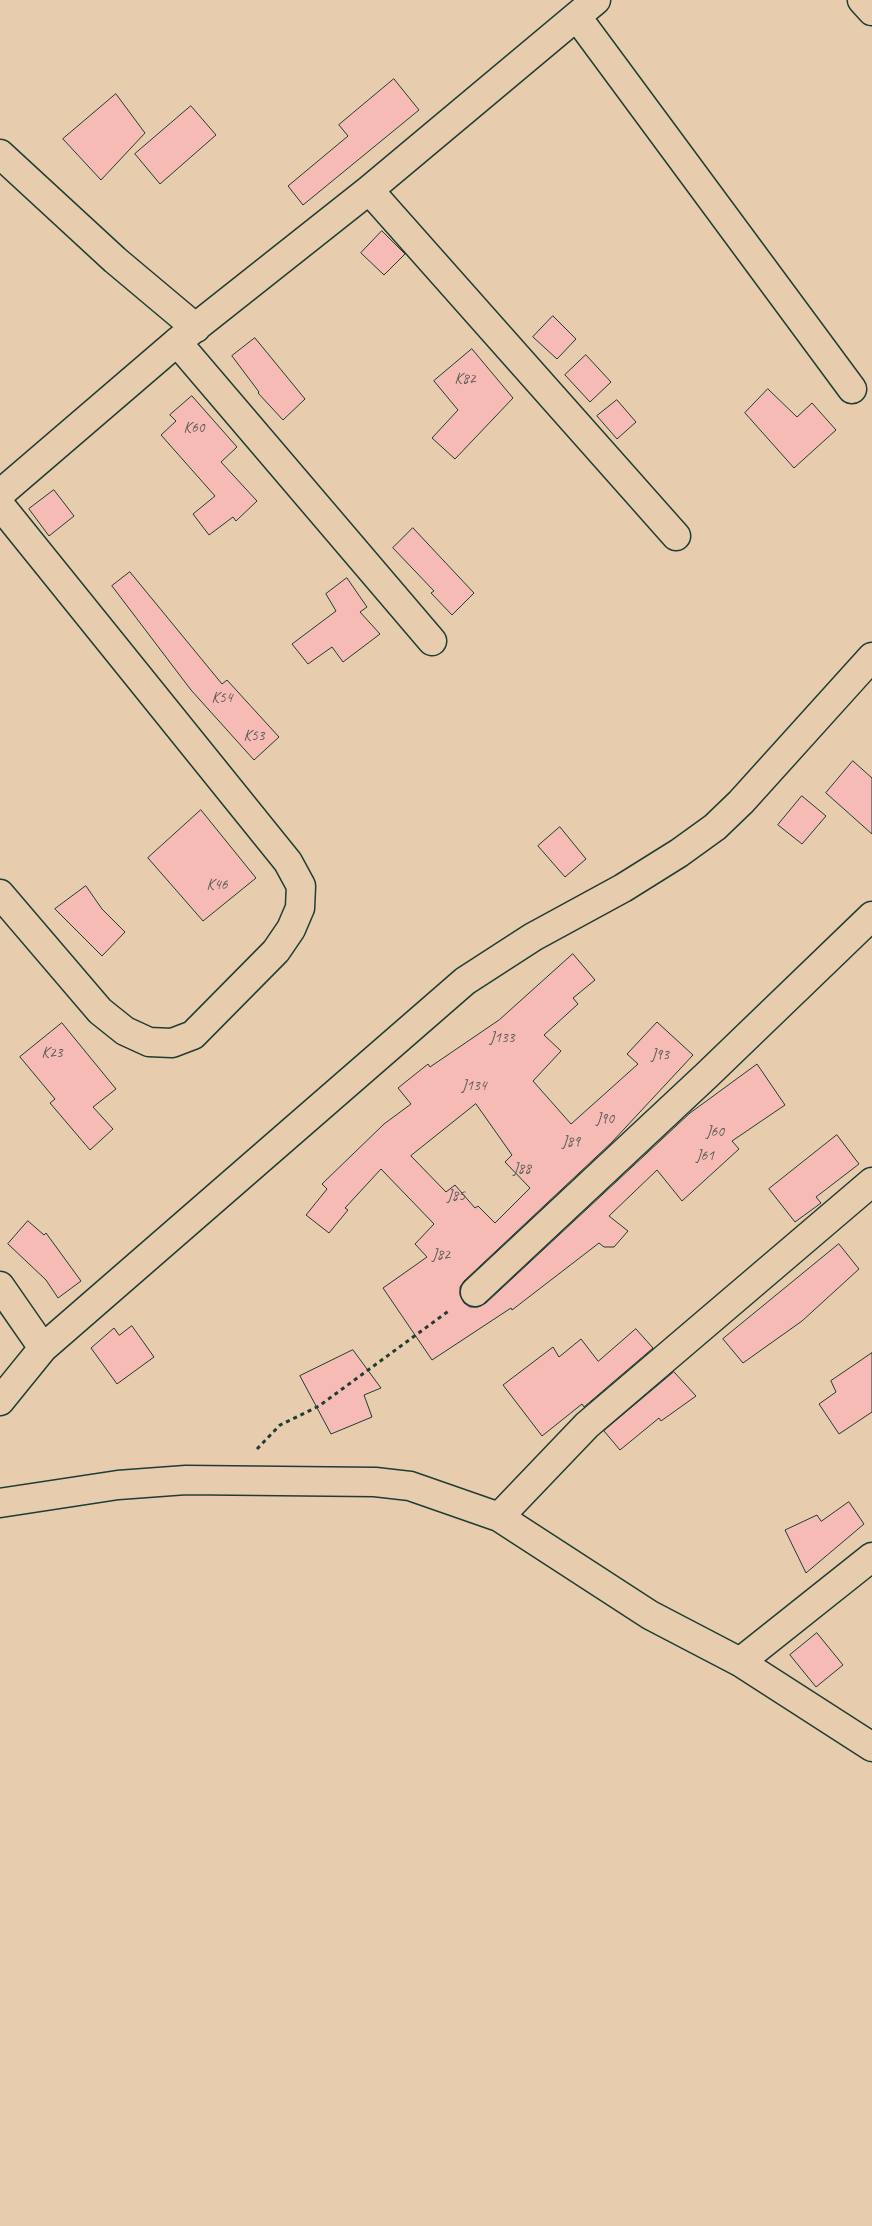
<!DOCTYPE html>
<style>
body{margin:0}
canvas{display:block;background:#e7cdae}
</style>
<canvas width="872" height="2226"></canvas>
<script>
const ctx = document.querySelector('canvas').getContext('2d');
ctx.lineJoin = 'round';
function fillPath(path, color) { ctx.fillStyle = color; ctx.fill(path, 'evenodd'); }
function strokePath(path, color, width, dash) { ctx.strokeStyle = color; ctx.lineWidth = width; ctx.lineCap = dash ? 'butt' : 'round'; ctx.setLineDash(dash || []); ctx.stroke(path); }
function drawText(font, color, halo, rows, align = 'center') {
  ctx.font = font + ' Caveat,sans-serif'; ctx.lineWidth = 4; ctx.setLineDash([]); ctx.textBaseline = 'middle'; ctx.strokeStyle = halo; ctx.fillStyle = color; for (const [text, x, y, turn = 0] of rows) {
    ctx.save(); ctx.translate(x, y); ctx.rotate((+turn || 0) * Math.PI / 180); ctx.textAlign = isNaN(turn) ? turn : align; if (halo) ctx.strokeText(text, 0, 0); ctx.fillText(text, 0, 0); ctx.restore();
  }
}
const building = new Path2D(`
 M 394,79 L 419,110 L 303,205 L 288,186 L 348,136 L 339,125 Z
 M 116,94 L 145,133 L 101,180 L 63,139 Z
 M 191,106 L 216,135 L 160,184 L 135,154 Z
 M 382,231 L 405,254 L 384,275 L 361,253 Z
 M 553,316 L 576,339 L 557,359 L 533,337 Z
 M 255,338 L 305,399 L 283,420 L 258,393 L 259,392 L 232,356 Z
 M 472,349 L 513,398 L 455,459 L 432,438 L 458,410 L 434,381 Z
 M 586,355 L 611,382 L 590,402 L 565,375 Z
 M 768,389 L 797,417 L 812,403 L 836,430 L 794,468 L 745,413 Z
 M 192,396 L 237,447 L 221,462 L 257,501 L 236,521 L 233,517 L 209,535 L 193,514 L 215,496 L 161,435 L 176,421 L 170,415 Z
 M 617,400 L 636,422 L 617,439 L 597,416 Z
 M 54,490 L 74,516 L 49,536 L 29,509 Z
 M 413,528 L 474,593 L 452,615 L 431,593 L 434,591 L 393,548 Z
 M 130,572 L 222,684 L 227,680 L 279,737 L 254,760 L 191,690 L 112,586 Z
 M 347,578 L 367,607 L 360,612 L 380,634 L 343,662 L 332,647 L 308,664 L 292,644 L 336,611 L 326,594 Z
 M 853,761 L 872,778 L 872,834 L 826,793 Z
 M 802,796 L 826,816 L 802,844 L 778,825 Z
 M 201,810 L 256,878 L 203,921 L 148,858 Z
 M 560,827 L 586,859 L 565,877 L 538,846 Z
 M 86,886 L 102,909 L 125,932 L 102,956 L 55,909 Z
 M 573,954 L 595,980 L 573,998 L 578,1004 L 544,1035 L 561,1051 L 533,1081 L 571,1124 L 638,1064 L 627,1054 L 657,1022 L 693,1055 L 612,1142 L 464,1281 L 460,1287 L 460,1295 L 464,1303 L 470,1307 L 478,1307 L 486,1303 L 690,1113 L 757,1064 L 785,1105 L 732,1141 L 739,1149 L 682,1201 L 657,1170 L 609,1216 L 628,1231 L 614,1247 L 604,1247 L 599,1243 L 512,1310 L 511,1308 L 432,1360 L 383,1288 L 427,1257 L 415,1244 L 434,1224 L 381,1169 L 345,1208 L 348,1210 L 329,1233 L 306,1215 L 327,1189 L 322,1184 L 384,1124 L 411,1104 L 398,1088 L 428,1064 L 430,1067 L 499,1020 ZM 476,1104 L 512,1155 L 505,1162 L 530,1188 L 495,1223 L 478,1206 L 475,1208 L 455,1185 L 446,1192 L 411,1156 Z
 M 62,1023 L 116,1089 L 93,1107 L 113,1129 L 90,1150 L 50,1103 L 55,1099 L 20,1057 Z
 M 837,1135 L 859,1164 L 816,1197 L 821,1203 L 795,1222 L 769,1189 Z
 M 28,1221 L 44,1235 L 46,1233 L 81,1281 L 58,1298 L 46,1280 L 8,1244 Z
 M 839,1244 L 859,1269 L 802,1321 L 743,1363 L 723,1339 Z
 M 132,1326 L 154,1357 L 117,1384 L 91,1348 L 114,1328 L 119,1335 Z
 M 636,1329 L 653,1348 L 584,1407 L 582,1404 L 542,1436 L 503,1385 L 553,1347 L 559,1357 L 581,1339 L 598,1361 Z
 M 353,1350 L 381,1388 L 364,1395 L 372,1417 L 331,1434 L 300,1376 Z
 M 872,1353 L 872,1412 L 839,1434 L 819,1404 L 836,1392 L 831,1381 Z
 M 674,1372 L 696,1396 L 661,1421 L 659,1418 L 620,1450 L 604,1431 Z
 M 849,1502 L 864,1524 L 806,1573 L 785,1530 L 817,1515 L 821,1521 Z
 M 817,1633 L 843,1665 L 816,1687 L 790,1655 Z`);
const path = new Path2D(`
 M 257,1449 L 280,1425 L 319,1406 L 450,1310`);
const minor = new Path2D(`
 M 862,0 L 872,11
 M 577,17 L 852,389
 M 0,154 L 115,260 L 196,328
 M 369,190 L 676,536
 M 177,342 L 432,641
 M 0,494 L 177,342 L 369,190 L 596,0
 M 0,505 L 288,862 L 301,886 L 300,908 L 291,929 L 276,951 L 193,1035 L 172,1043 L 149,1042 L 125,1031 L 100,1011 L 0,894
 M 0,1286 L 43,1348
 M 475,1292 L 707,1075 L 872,916
 M 0,1401 L 43,1348 L 465,981 L 533,937 L 623,888 L 679,853 L 715,827 L 741,802 L 872,657
 M 0,1503 L 118,1485 L 186,1480 L 375,1482 L 410,1486 L 499,1517 L 650,1615 L 740,1662 L 872,1747
 M 499,1517 L 587,1425 L 872,1182
 M 740,1662 L 872,1557`);
const numberNames = [
 ["K82",465,379],
 ["K60",194,428],
 ["K54",222,698],
 ["K53",254,736],
 ["K46",217,885],
 ["J133",502,1038],
 ["K23",52,1053],
 ["J93",660,1055],
 ["J134",474,1086],
 ["J90",605,1119],
 ["J60",715,1132],
 ["J89",571,1142],
 ["J61",705,1156],
 ["J88",522,1169],
 ["J85",456,1196],
 ["J82",441,1255]
];
fillPath(building, '#f7bbb6');
strokePath(building, '#1f3d34', 1);
strokePath(minor, '#1f3d34', 31);
strokePath(path, '#1f3d34', 3, [4, 4]);
strokePath(minor, '#e7cdae', 28);
drawText('15px', '#555c54', null, numberNames);
</script>
